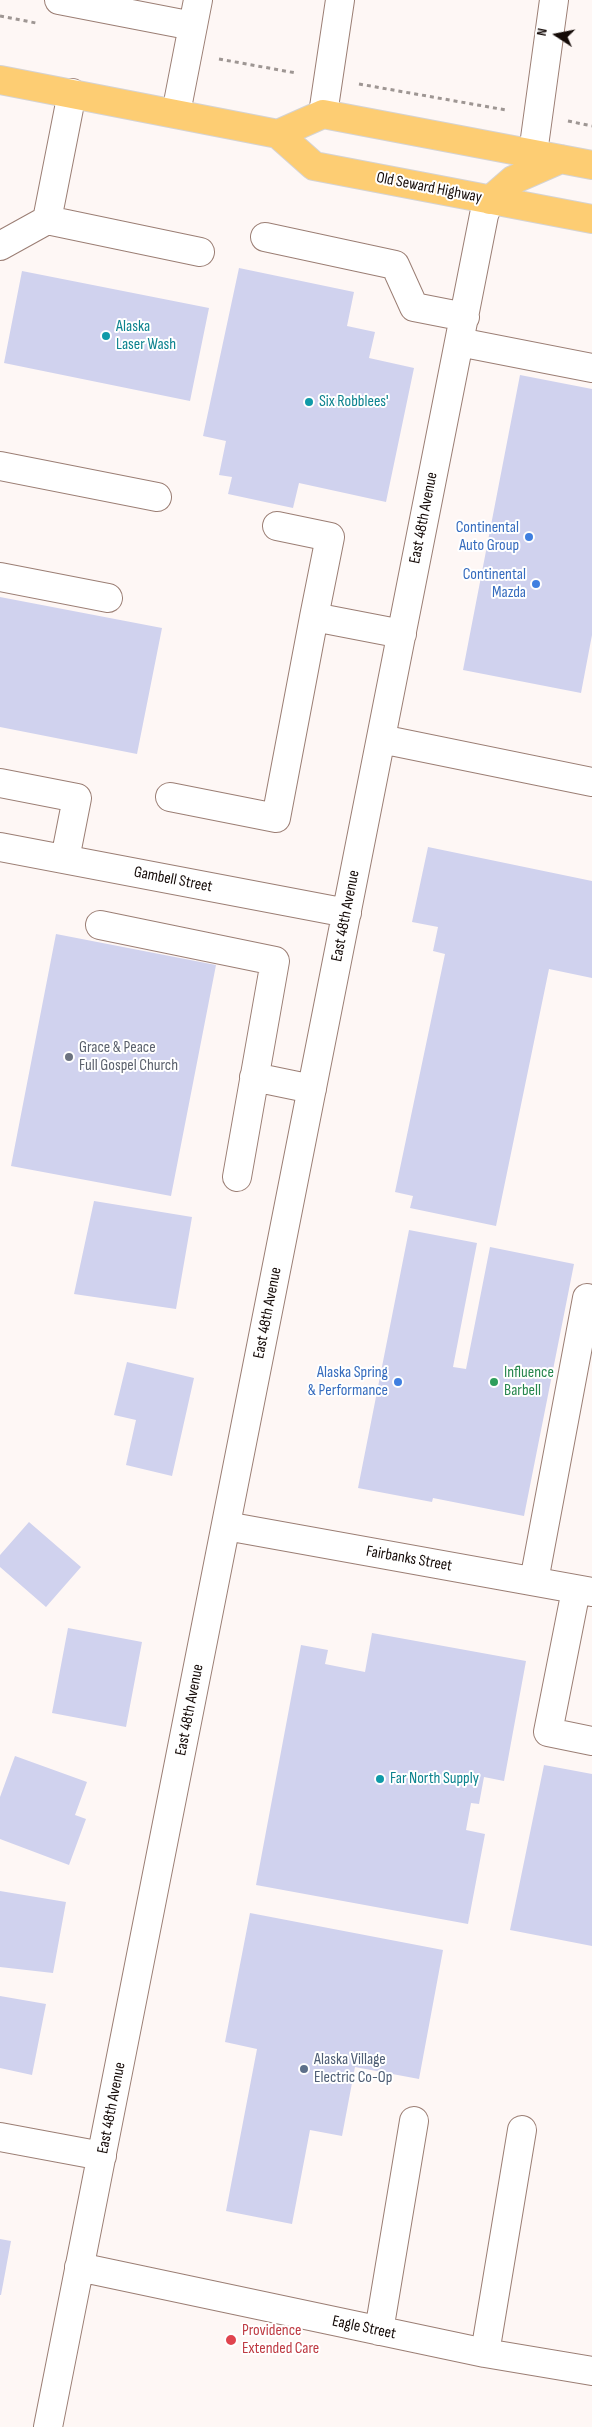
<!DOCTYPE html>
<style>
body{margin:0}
#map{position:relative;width:592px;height:2427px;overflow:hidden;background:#fef7f5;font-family:"Sofia Sans Condensed",sans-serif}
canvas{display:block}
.north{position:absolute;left:532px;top:10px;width:50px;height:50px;-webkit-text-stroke:4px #fff;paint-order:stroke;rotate:281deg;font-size:14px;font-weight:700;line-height:20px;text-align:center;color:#140a07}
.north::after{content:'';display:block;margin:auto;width:18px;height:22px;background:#140a07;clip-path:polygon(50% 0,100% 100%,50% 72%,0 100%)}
</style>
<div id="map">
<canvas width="592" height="2427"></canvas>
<div class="north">N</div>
</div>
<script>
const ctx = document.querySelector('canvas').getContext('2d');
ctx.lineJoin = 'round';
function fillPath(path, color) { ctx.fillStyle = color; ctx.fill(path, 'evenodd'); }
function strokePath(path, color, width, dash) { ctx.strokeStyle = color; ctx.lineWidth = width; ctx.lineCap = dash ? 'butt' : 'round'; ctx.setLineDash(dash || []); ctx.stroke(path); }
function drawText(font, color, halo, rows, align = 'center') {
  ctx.font = font + ' "Sofia Sans Condensed",sans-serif'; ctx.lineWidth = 4; ctx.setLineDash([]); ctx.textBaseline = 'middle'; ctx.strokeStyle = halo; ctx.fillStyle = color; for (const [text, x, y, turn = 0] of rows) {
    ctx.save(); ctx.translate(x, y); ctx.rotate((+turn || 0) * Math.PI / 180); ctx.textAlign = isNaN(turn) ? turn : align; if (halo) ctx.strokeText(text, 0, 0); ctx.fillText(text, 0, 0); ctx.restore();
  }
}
const building = new Path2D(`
 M 239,268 L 354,292 L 347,326 L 375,332 L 369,358 L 414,368 L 386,502 L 299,483 L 293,508 L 228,494 L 232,477 L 219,475 L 226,441 L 203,436 Z
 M 22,271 L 209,308 L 190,401 L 4,363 Z
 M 520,375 L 592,389 L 592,635 L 581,693 L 463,670 Z
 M 0,597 L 162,628 L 137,754 L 0,727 Z
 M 428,847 L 592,881 L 592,978 L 549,969 L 496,1226 L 410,1208 L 413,1196 L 395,1192 L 445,954 L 433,951 L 438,927 L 412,922 Z
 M 56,934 L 216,965 L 171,1196 L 11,1166 Z
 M 94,1201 L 192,1217 L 176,1309 L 74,1294 Z
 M 409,1230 L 477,1243 L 453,1367 L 466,1369 L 490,1247 L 574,1264 L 524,1516 L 433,1498 L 432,1502 L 358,1488 Z
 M 127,1362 L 194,1378 L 172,1476 L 126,1465 L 136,1420 L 114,1415 Z
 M 29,1522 L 81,1567 L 46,1607 L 0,1567 L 0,1555 Z
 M 68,1628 L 142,1642 L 126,1727 L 52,1713 Z
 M 372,1633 L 526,1661 L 504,1781 L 484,1777 L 479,1804 L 471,1803 L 466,1830 L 485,1834 L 468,1924 L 256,1885 L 301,1645 L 328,1650 L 325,1664 L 365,1672 Z
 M 15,1756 L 87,1782 L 75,1815 L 86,1819 L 69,1865 L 0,1839 L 0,1797 Z
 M 544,1765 L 592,1774 L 592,1946 L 510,1930 Z
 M 0,1891 L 66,1902 L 53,1973 L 0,1967 Z
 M 250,1913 L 443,1950 L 419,2079 L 355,2067 L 342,2136 L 310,2130 L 292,2224 L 226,2211 L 257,2049 L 225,2042 Z
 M 0,1996 L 46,2004 L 32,2075 L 0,2068 Z
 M 0,2239 L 11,2241 L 1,2295 L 0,2295 Z`);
const path = new Path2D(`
 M 0,16 L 36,23
 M 219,59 L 296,73
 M 359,84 L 506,110
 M 568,121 L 592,126`);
const minor = new Path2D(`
 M 59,0 L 193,26
 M 176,113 L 198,0
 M 323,114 L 340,0
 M 533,153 L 554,0
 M 47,220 L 200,252
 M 265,237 L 395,265 L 414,307 L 465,317
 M 0,246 L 47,220 L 72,93
 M 459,342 L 592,368
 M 0,466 L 157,497
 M 277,526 L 330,537 L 314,617 L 402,634
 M 0,577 L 108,598
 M 381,739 L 592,782
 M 0,783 L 77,798 L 65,859
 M 170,797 L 276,818 L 314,617
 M 0,847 L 347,913
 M 100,925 L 275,961 L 237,1177
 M 254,1077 L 312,1089
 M 226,1526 L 592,1592
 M 534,1581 L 587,1298
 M 576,1590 L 548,1732 L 592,1741
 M 0,2137 L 102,2156
 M 79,2267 L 485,2353 L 592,2371
 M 379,2331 L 414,2121
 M 485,2353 L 522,2130
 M 48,2427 L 459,342 L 484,215 L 490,200`);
const major = new Path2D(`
 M 0,80 L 278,134 L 314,166 L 592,219
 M 278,134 L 323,114 L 592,165
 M 490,200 L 513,180 L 561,159`);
const markers = [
 [106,336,5,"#0f9aa8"],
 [309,402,5,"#0f9aa8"],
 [529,537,5,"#3f7fe0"],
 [536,584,5,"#3f7fe0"],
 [69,1057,5,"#6b7280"],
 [398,1382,5,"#3f7fe0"],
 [494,1382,5,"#2e9e5b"],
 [380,1779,5,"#0f9aa8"],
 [304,2069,5,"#5c6f8a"],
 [231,2340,6,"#e0444e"]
];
const streetNames = [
 ["Old Seward Highway",429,188,11],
 ["East 48th Avenue",424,518,-79],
 ["Gambell Street",173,880,11],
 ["East 48th Avenue",346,916,-79],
 ["East 48th Avenue",268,1313,-79],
 ["Fairbanks Street",409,1559,10],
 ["East 48th Avenue",190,1710,-79],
 ["East 48th Avenue",112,2108,-79],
 ["Eagle Street",364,2328,12]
];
const cultureNames = [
 ["Alaska",116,327],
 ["Laser Wash",116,345],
 ["Six Robblees'",319,402],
 ["Far North Supply",390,1779]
];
const shopNames = [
 ["Continental",519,528],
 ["Auto Group",519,546],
 ["Continental",526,575],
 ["Mazda",526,593],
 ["Alaska Spring",388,1373],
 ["& Performance",388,1391]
];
const worshipNames = [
 ["Grace & Peace",79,1048],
 ["Full Gospel Church",79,1066]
];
const leisureNames = [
 ["Influence",504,1373],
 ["Barbell",504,1391]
];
const serviceNames = [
 ["Alaska Village",314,2060],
 ["Electric Co-Op",314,2078]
];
const healthNames = [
 ["Providence",242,2331],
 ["Extended Care",242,2349]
];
fillPath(building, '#d0d2ee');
strokePath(minor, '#9b7e74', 30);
strokePath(major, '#d5d3d2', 30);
strokePath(path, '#9e9693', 3, [4, 4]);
strokePath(minor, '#fff', 28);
strokePath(major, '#fdcd73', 28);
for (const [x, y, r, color] of markers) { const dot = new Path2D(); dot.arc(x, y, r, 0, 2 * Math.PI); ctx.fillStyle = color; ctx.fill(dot); strokePath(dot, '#fff', 2); }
drawText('16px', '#140a07', '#fff', streetNames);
drawText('16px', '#0d838f', '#fff', cultureNames, 'left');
drawText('16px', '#366cbe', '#fff', shopNames, 'right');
drawText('16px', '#5b616d', '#fff', worshipNames, 'left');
drawText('16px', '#27864d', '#fff', leisureNames, 'left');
drawText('16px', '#4e5e75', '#fff', serviceNames, 'left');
drawText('16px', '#be3a42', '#fff', healthNames, 'left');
</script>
